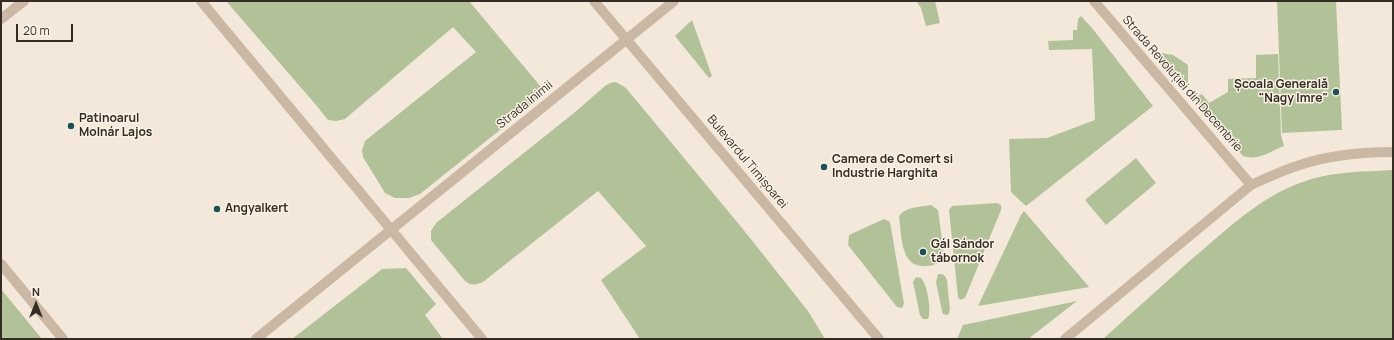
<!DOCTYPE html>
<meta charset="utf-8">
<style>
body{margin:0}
#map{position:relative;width:1394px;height:340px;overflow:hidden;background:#f3e8d9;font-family:Manrope,sans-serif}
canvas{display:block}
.frame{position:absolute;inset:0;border:2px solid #362c26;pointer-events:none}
.north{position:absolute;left:16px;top:284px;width:40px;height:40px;-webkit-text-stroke:3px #faf2e5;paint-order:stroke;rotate:0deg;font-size:11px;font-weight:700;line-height:16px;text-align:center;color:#362c26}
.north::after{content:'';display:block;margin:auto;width:14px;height:18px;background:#362c26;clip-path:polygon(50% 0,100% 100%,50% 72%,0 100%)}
.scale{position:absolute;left:16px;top:24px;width:57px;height:18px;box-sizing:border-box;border:2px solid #362c26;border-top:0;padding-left:5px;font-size:12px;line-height:14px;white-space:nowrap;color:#362c26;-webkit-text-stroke:3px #faf2e5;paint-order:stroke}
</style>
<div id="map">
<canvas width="1394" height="340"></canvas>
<div class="frame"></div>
<div class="north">N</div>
<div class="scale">20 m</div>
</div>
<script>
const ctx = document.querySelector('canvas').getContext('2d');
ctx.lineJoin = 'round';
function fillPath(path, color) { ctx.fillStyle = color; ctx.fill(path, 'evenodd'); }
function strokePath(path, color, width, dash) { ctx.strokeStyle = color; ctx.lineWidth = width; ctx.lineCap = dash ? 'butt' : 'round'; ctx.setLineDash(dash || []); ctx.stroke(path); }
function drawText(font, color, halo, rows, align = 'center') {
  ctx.font = font + ' Manrope,sans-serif'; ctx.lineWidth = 3; ctx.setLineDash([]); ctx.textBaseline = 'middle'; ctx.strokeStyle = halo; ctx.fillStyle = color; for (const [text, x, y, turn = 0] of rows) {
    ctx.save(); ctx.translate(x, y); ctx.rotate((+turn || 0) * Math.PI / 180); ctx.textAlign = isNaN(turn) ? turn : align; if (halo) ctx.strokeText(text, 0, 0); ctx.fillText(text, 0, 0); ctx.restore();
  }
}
const green = new Path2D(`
 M 226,1 L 469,1 L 546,93 L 420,194 L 409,198 L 395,198 L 385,193 L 363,157 L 362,150 L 365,141 L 476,52 L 453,27 L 345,119 L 336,121 L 328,120 L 316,105 Z
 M 916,1 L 935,1 L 940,23 L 926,26 L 921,8 Z
 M 1277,1 L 1336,1 L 1342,130 L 1282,133 Z
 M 1081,16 L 1092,28 L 1153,106 L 1026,206 L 1011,192 L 1009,139 L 1047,138 L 1095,120 L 1092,49 L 1049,50 L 1048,41 L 1073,40 L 1073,30 L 1077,30 L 1078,19 Z
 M 692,20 L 712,76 L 709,78 L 675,36 Z
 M 1155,52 L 1173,55 L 1188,65 L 1188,83 L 1183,86 L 1152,56 Z
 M 1278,54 L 1281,135 L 1284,146 C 1269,152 1258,161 1243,156 L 1195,100 L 1198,96 L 1202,94 L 1209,103 L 1228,92 L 1228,79 L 1256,78 L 1256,55 Z
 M 616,82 L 626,88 L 742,228 L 808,311 L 825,339 L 640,339 L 601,280 L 646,246 L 598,191 L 483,282 C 476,285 471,286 465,281 L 431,240 L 431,231 L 436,223 L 574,113 L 605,86 L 610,83 Z
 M 1136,158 L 1156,183 L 1106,225 L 1085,200 Z
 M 1393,170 L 1393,339 L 1103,339 C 1140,306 1176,272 1214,240 C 1241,217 1267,195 1300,183 C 1331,171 1360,172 1393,170 Z
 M 997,203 L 1001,205 L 1001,210 L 965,298 L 960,300 L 958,297 L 949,210 L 952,206 Z
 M 931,205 L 938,210 L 944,255 C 941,262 935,266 927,266 C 900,269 902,236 899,217 C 903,207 921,207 931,205 Z
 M 1024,211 L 1089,287 L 978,306 L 1021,215 Z
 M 884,219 L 890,222 L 904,304 L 902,308 L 897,307 L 848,245 L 849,235 Z
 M 406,268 L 436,304 L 425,315 L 443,339 L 292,339 L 382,269 Z
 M 938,274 L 942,274 L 945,276 L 947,280 L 950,310 L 948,315 L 943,314 L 942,311 L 936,282 Z
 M 916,277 L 921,278 C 927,283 932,312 928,319 L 923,319 L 920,315 L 913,282 Z
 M 1,289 L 42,339 L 1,339 Z
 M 1077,301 L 1028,339 L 957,339 L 963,325 Z`);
const minor = new Path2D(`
 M 201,1 L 482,339
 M 594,1 L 879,339
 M 1094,1 L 1251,185
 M 1,19 L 24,1
 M 1,264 L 63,339
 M 256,339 L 674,1
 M 1065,339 L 1251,185 C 1279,172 1307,160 1338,156 C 1356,153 1375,152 1393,152`);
const markers = [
 [1336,92,4,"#1a525a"],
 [71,126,4,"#1a525a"],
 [824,167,4,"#1a525a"],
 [217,209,4,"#1a525a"],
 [923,252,4,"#1a525a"]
];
const streetNames = [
 ["Strada Revoluției din Decembrie",1182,84,49],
 ["Strada Inimii",525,105,-39],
 ["Bulevardul Timișoarei",747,162,50]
];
const poiNames = [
 ["Școala Generală",1328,85,"right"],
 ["\"Nagy Imre\"",1328,99,"right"],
 ["Patinoarul",79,119],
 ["Molnár Lajos",79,133],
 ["Camera de Comert si",832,160],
 ["Industrie Harghita",832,174],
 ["Angyalkert",225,209],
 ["Gál Sándor",931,245],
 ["tábornok",931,259]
];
fillPath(green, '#b2c298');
strokePath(minor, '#cbb8a4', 10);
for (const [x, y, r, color] of markers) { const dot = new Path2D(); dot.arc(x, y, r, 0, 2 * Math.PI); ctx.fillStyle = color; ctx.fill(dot); strokePath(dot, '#faf2e5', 1.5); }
drawText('12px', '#362c26', '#faf2e5', streetNames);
drawText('bold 12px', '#362c26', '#faf2e5', poiNames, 'left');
</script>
